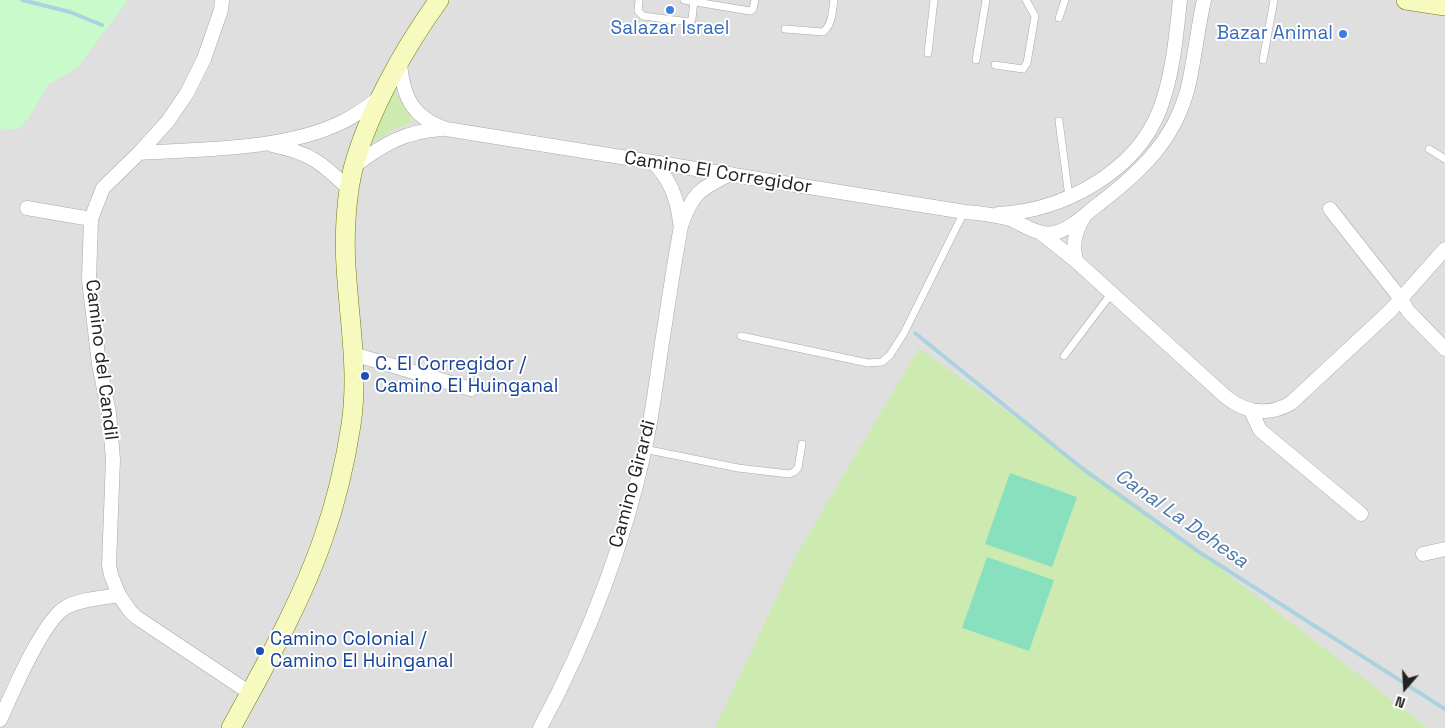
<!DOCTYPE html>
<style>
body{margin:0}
#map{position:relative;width:1445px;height:728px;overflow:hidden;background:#f2efe9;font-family:"Space Grotesk",sans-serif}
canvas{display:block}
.north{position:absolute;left:1380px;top:663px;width:50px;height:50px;-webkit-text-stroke:4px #fff;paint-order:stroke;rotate:199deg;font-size:14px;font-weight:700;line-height:20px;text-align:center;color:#222}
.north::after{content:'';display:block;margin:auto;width:18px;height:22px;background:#222;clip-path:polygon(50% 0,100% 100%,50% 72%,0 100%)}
</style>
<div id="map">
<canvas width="1445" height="728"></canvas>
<div class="north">N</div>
</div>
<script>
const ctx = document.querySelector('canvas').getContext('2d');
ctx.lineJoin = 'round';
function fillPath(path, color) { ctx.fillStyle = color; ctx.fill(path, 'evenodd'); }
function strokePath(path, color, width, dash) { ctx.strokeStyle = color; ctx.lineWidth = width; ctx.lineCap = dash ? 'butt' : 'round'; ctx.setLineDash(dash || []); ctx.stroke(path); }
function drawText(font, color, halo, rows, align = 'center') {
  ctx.font = font + ' "Space Grotesk",sans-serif'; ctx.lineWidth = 4; ctx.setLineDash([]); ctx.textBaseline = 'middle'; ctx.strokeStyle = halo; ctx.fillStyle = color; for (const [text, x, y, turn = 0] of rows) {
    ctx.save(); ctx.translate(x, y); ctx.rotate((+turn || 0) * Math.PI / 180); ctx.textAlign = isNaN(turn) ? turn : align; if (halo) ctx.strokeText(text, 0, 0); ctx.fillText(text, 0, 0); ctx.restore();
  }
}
const residential = new Path2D(`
 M 0,0 L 1445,0 L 1445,728 L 0,728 Z`);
const grass = new Path2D(`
 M 395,91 L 411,117 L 411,123 L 395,129 L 375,141 L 373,140 L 372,138 L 392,92 Z
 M 919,348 L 1147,512 L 1428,728 L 715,728 L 797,554 Z`);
const park = new Path2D(`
 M 0,0 L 128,0 L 77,68 L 49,84 L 29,117 L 19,129 L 8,130 L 0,128 Z`);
const pitch = new Path2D(`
 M 1010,473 L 1077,497 L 1052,567 L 985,544 Z
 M 987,557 L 1054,580 L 1029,651 L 962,628 Z`);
const stream = new Path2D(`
 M 22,0 L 70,12 L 102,25
 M 915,333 L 1083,469 L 1199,552 L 1445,709`);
const lane = new Path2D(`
 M 639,0 L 638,11 L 643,16 L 689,22 L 692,19 L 694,0
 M 684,0 L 750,11 L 753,9 L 755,0
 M 1059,18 L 1065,0
 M 785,29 L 823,32 C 833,24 832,11 834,0
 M 928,53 L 934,0
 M 976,60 L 986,0
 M 1263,60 L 1274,0
 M 995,65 L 1023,69 L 1027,63 L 1035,16 L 1026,0
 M 1059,121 L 1069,197
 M 1429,149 L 1445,159
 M 741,336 L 868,363 L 882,362 L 890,355 L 904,333 L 964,212
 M 1064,356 L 1111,294
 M 644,449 L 738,468 L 789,474 L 794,472 L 798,468 L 802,444`);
const street = new Path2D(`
 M 222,0 L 221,10 L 204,59 L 187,93 L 168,121 L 139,153 L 103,188 L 91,219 L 89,280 L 99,364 L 109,413 L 113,459 L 109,565 L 111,575 L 119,595 L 130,611 L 136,617 L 250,693
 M 400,63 C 403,97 412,117 446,129 L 965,212 C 980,213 995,215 1010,219 C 1023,224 1038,236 1053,233 C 1071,230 1086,213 1100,203 C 1143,170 1177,137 1189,83 C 1195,55 1198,27 1204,0
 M 272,145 C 311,153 322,163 350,190
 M 139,153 C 202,149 286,150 342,122 C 356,116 368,106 380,97
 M 653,162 C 670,179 678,200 680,223
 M 353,167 C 382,145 405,131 442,129
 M 27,208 L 91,219
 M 1330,209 L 1401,299 L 1408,311 L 1445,349
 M 998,214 C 1063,211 1136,172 1160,109 C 1173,74 1176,37 1180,0
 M 1041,233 L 1076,261 L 1226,397 C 1246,413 1269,416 1291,403 L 1390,311 L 1445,249
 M 1076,261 C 1072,244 1075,232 1084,217
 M 353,354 L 471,389
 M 1251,411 L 1260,430 L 1361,514
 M 1423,554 L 1445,549
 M 0,720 C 12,694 43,620 66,607 C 81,599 102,598 119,595
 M 540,728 C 587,641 624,545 645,448 C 654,407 658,365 665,324 C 670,291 675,259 681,226 C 692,193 700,189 730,174`);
const secondary = new Path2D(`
 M 1406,0 L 1445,6
 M 231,728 C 264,667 300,605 323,539 C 336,502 345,464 351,425 C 359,372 349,319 346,266 C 344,237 346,194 354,165 C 370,109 405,47 439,0`);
const markers = [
 [670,10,5,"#3f7fe0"],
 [1343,34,5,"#3f7fe0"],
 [365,376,5,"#1a4fb4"],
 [260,651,5,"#1a4fb4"]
];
const shopNames = [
 ["Salazar Israel",670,29],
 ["Bazar Animal",1333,34,"right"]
];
const streetNames = [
 ["Camino El Corregidor",718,173,9],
 ["Camino del Candil",101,360,83],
 ["Camino Girardi",633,484,-75]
];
const transitNames = [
 ["C. El Corregidor /",375,365],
 ["Camino El Huinganal",375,387],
 ["Camino Colonial /",270,640],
 ["Camino El Huinganal",270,662]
];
const waterNames = [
 ["Canal La Dehesa",1181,519,35]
];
fillPath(residential, '#e0dfdf');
fillPath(grass, '#cdebb0');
fillPath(park, '#c8facc');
fillPath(pitch, '#88e0be');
strokePath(stream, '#aad3df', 4);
strokePath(lane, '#a9a9a9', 8);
strokePath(street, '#a9a9a9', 15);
strokePath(secondary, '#707d05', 20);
strokePath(lane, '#fff', 7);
strokePath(street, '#fff', 14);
strokePath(secondary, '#f7fabf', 19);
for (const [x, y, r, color] of markers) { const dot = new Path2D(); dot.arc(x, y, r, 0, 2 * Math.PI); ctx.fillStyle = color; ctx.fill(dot); strokePath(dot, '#fff', 2); }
drawText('19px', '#366cbe', '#fff', shopNames);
drawText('19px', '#222', '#fff', streetNames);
drawText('19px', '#164399', '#fff', transitNames, 'left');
drawText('italic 20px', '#4a7aab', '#fff', waterNames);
</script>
